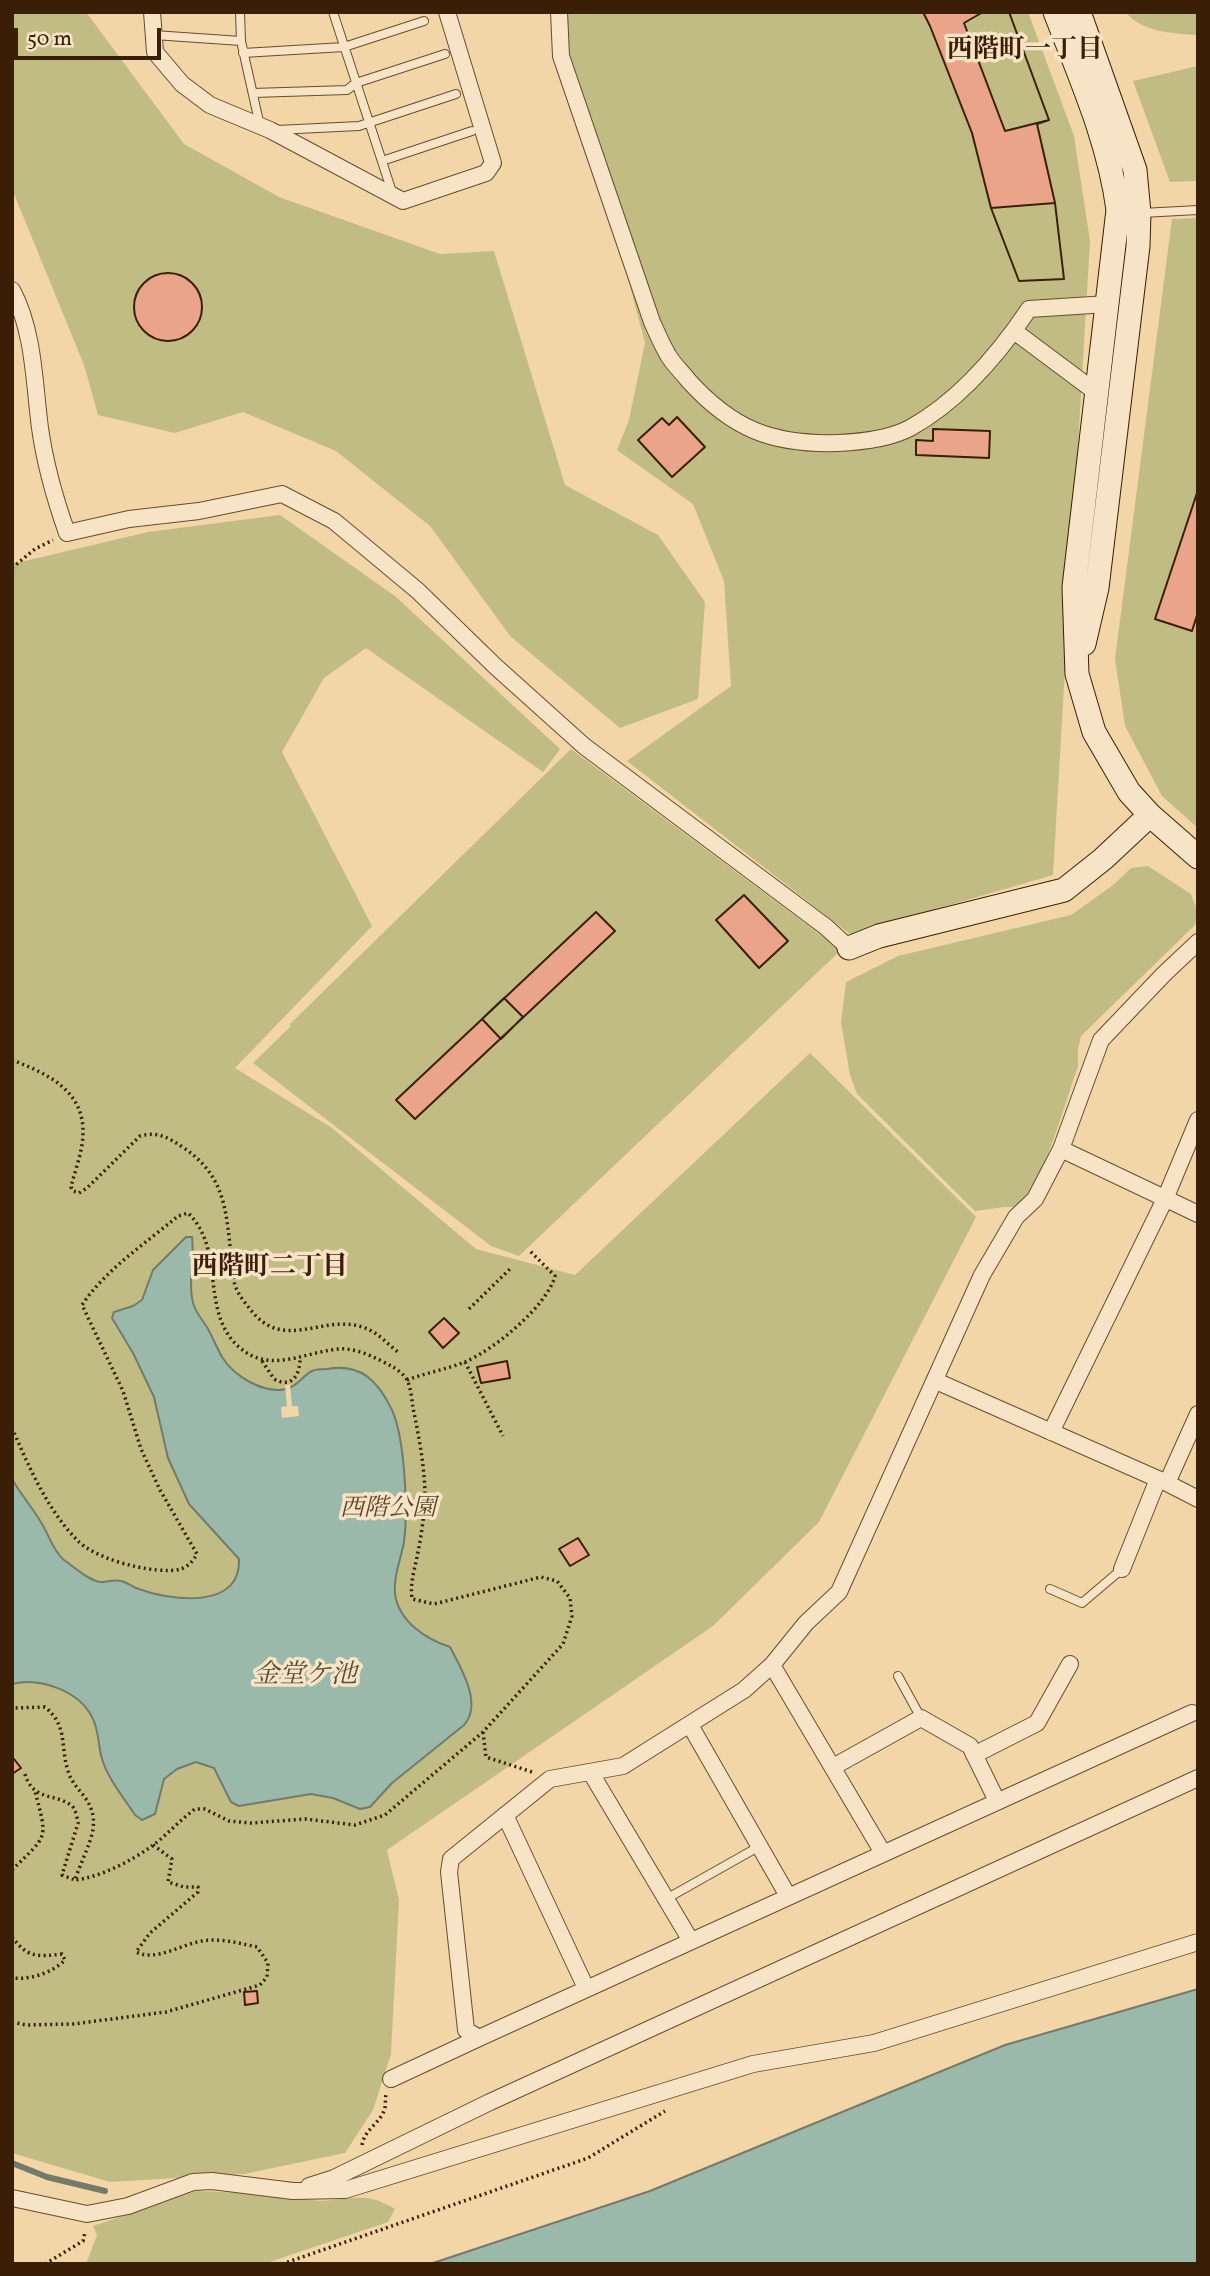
<!DOCTYPE html>
<meta charset="utf-8">
<style>
body{margin:0}
#map{position:relative;width:1210px;height:2276px;overflow:hidden;background:#f3d6a8;font-family:Vollkorn,serif}
canvas{display:block}
.frame{position:absolute;inset:0;border:14px solid #3a1f06;pointer-events:none}
.scale{position:absolute;left:14px;top:28px;width:147px;height:32px;box-sizing:border-box;border:4px solid #3a1f06;border-top:0;padding-left:9px;font-size:21px;line-height:24px;white-space:nowrap;color:#3a1f06;-webkit-text-stroke:5px #f7e4c6;paint-order:stroke}
</style>
<div id="map">
<canvas width="1210" height="2276"></canvas>
<div class="frame"></div>
<div class="scale">50 m</div>
</div>
<script>
const ctx = document.querySelector('canvas').getContext('2d');
ctx.lineJoin = 'round';
function fillPath(path, color) { ctx.fillStyle = color; ctx.fill(path, 'evenodd'); }
function strokePath(path, color, width, dash) { ctx.strokeStyle = color; ctx.lineWidth = width; ctx.lineCap = dash ? 'butt' : 'round'; ctx.setLineDash(dash || []); ctx.stroke(path); }
function drawText(font, color, halo, rows, align = 'center') {
  ctx.font = font + ' Vollkorn,"Noto Serif JP",serif'; ctx.lineWidth = 7; ctx.setLineDash([]); ctx.textBaseline = 'middle'; ctx.strokeStyle = halo; ctx.fillStyle = color; for (const [text, x, y, turn = 0] of rows) {
    ctx.save(); ctx.translate(x, y); ctx.rotate((+turn || 0) * Math.PI / 180); ctx.textAlign = isNaN(turn) ? turn : align; if (halo) ctx.strokeText(text, 0, 0); ctx.fillText(text, 0, 0); ctx.restore();
  }
}
const green = new Path2D(`
 M 12,12 L 86,12 L 184,144 L 279,197 L 440,254 L 494,251 L 565,485 L 658,535 L 705,602 L 698,699 L 620,728 L 510,636 L 430,526 L 336,451 L 243,412 L 175,433 L 98,415 L 84,365 L 12,189 Z
 M 566,12 L 1028,12 L 1074,136 L 1090,241 L 1053,875 L 850,934 L 627,761 L 731,686 L 724,581 L 693,504 L 617,450 L 629,420 L 645,343 L 568,52 Z
 M 1126,12 L 1198,12 L 1198,35 C 1176,34 1140,32 1126,12 Z
 M 1198,66 L 1198,181 L 1170,182 L 1133,81 Z
 M 1198,218 L 1198,828 L 1162,796 L 1125,726 L 1115,659 L 1172,219 Z
 M 280,515 L 395,596 L 560,749 L 543,772 L 366,648 L 324,678 L 282,752 L 372,926 L 235,1068 L 332,1128 L 476,1249 L 575,1275 L 810,1053 L 976,1217 L 819,1522 L 713,1626 L 387,1850 L 399,1900 L 391,2054 L 373,2110 L 345,2153 L 244,2174 L 110,2182 L 12,2153 L 12,564 L 148,532 Z
 M 571,749 L 841,950 L 519,1256 L 491,1246 L 253,1063 L 291,1026 L 290,1024 Z
 M 1148,866 L 1191,894 L 1198,913 L 1195,925 L 1081,1036 L 1078,1049 L 1078,1067 C 1063,1107 1046,1178 1017,1207 L 1004,1207 L 975,1211 L 857,1094 L 850,1075 L 841,1022 L 846,982 L 898,956 L 1071,915 L 1112,886 L 1131,868 Z
 M 196,2191 L 299,2195 C 318,2207 342,2196 364,2198 C 375,2198 385,2203 395,2209 L 388,2222 L 264,2264 L 86,2264 L 97,2235 L 93,2226 Z`);
const water = new Path2D(`
 M 186,1237 L 192,1237 C 195,1259 187,1285 194,1306 C 197,1314 204,1322 208,1329 C 213,1338 217,1348 222,1357 C 234,1376 263,1394 286,1389 C 297,1387 302,1376 312,1371 C 316,1369 323,1369 327,1369 C 361,1363 378,1381 392,1410 C 405,1439 408,1510 404,1542 C 401,1559 393,1577 395,1594 C 399,1622 426,1639 450,1647 C 461,1668 483,1704 464,1725 L 392,1783 L 370,1807 L 360,1809 L 333,1798 L 311,1794 L 239,1806 L 231,1802 L 214,1768 L 196,1762 L 177,1769 L 164,1779 L 155,1814 L 142,1820 L 135,1815 C 124,1798 108,1779 102,1759 C 98,1746 99,1729 92,1717 C 79,1691 40,1677 12,1684 L 12,1479 C 21,1495 33,1508 42,1524 C 49,1535 53,1551 64,1560 C 74,1567 88,1580 100,1582 C 107,1582 115,1579 121,1581 C 126,1582 131,1586 136,1588 C 167,1600 241,1612 239,1559 L 189,1504 L 168,1458 L 154,1397 L 133,1353 L 112,1318 L 114,1312 L 133,1306 L 142,1300 L 153,1270 Z
 M 1198,1989 L 1198,2264 L 430,2264 L 650,2191 L 1005,2045 Z`);
const pier = new Path2D(`
 M 290,1384 L 292,1406 L 298,1406 L 299,1416 L 282,1418 L 281,1407 L 287,1406 L 285,1386 Z`);
const stream = new Path2D(`
 M 12,2163 L 47,2177 L 105,2191`);
const building = new Path2D(`
 M 923,12 L 1009,12 L 1049,120 L 1037,124 L 1055,203 L 1064,279 L 1019,281 L 991,208 L 972,133 L 930,26 Z
 M 983,12 L 1009,12 L 1049,120 L 1005,131 L 964,23 Z
 M 1055,203 L 1064,279 L 1019,281 L 991,208 Z
 M134 307a34 34 0 1 1 68 0a34 34 0 1 1-68 0Z
 M 677,417 L 705,447 L 672,477 L 638,440 L 662,418 L 669,425 Z
 M 933,429 L 990,431 L 989,458 L 916,455 L 916,440 L 933,441 Z
 M 1198,490 L 1198,612 L 1192,631 L 1155,619 Z
 M 744,895 L 788,941 L 759,968 L 716,920 Z
 M 596,912 L 615,931 L 415,1119 L 396,1100 Z
 M 504,998 L 523,1017 L 501,1039 L 482,1019 Z
 M 444,1318 L 459,1333 L 443,1348 L 429,1332 Z
 M 507,1361 L 510,1378 L 481,1383 L 477,1367 Z
 M 578,1538 L 589,1555 L 570,1566 L 559,1549 Z
 M 14,1759 L 21,1768 L 12,1774 L 12,1761 Z
 M 257,1991 L 258,2003 L 245,2005 L 244,1992 Z`);
const path = new Path2D(`
 M 12,568 L 35,549 L 53,540
 M 12,1060 C 46,1073 84,1090 83,1133 C 83,1151 75,1170 71,1187 L 73,1191 L 79,1193 L 87,1188 L 140,1136 C 158,1131 169,1138 184,1148 C 225,1176 226,1210 231,1255 C 232,1268 232,1281 238,1292 C 241,1298 246,1304 250,1309 C 284,1354 323,1312 365,1328 C 377,1332 389,1345 399,1353
 M 469,1309 L 512,1267
 M 262,1361 L 274,1379 C 292,1389 300,1375 300,1358
 M 465,1362 L 503,1436
 M 407,1380 C 426,1373 447,1369 465,1362 C 495,1349 547,1306 555,1276 L 530,1251
 M 12,1428 C 29,1467 47,1509 77,1540 C 93,1557 134,1568 157,1570 C 176,1571 187,1572 197,1554 L 160,1490 L 141,1449 L 123,1391 L 82,1305 C 105,1270 146,1243 178,1216 L 188,1213 C 224,1247 202,1305 233,1341 C 265,1377 300,1353 338,1349 C 356,1347 378,1359 393,1367 C 398,1370 406,1376 408,1382 C 411,1390 412,1400 413,1408 C 419,1437 425,1468 425,1498 C 424,1517 421,1538 417,1557 C 414,1572 410,1583 412,1599 L 434,1604 L 541,1577 L 557,1581 L 570,1598 L 572,1616 L 563,1644 L 483,1732 L 385,1815 L 355,1825 L 305,1819 L 251,1823 L 229,1821 L 205,1809 L 195,1809 C 180,1820 167,1835 152,1846 C 131,1861 101,1877 75,1880 C 80,1864 91,1843 93,1829 C 97,1799 74,1792 68,1771 C 60,1745 68,1726 45,1707 L 12,1708
 M 483,1732 L 486,1757 L 532,1772
 M 25,1774 C 33,1802 57,1793 72,1806 C 76,1810 77,1818 78,1823 L 62,1875 L 75,1880
 M 12,1870 C 48,1834 48,1841 35,1791
 M 12,1937 C 28,1958 37,1957 62,1954 L 65,1960 C 52,1973 30,1980 12,1978
 M 12,2022 L 26,2025 L 73,2024 L 166,2012 L 260,1985 L 267,1977 L 268,1963 L 257,1947 C 239,1943 220,1938 202,1941 C 182,1944 156,1962 136,1952 L 150,1933 L 198,1892 L 198,1887 L 184,1887 L 168,1882 L 172,1859 L 153,1845
 M 362,2145 C 365,2129 378,2125 384,2111 C 386,2106 385,2100 386,2094
 M 45,2264 L 83,2241 L 85,2232
 M 282,2264 L 588,2158 L 665,2111`);
const lane = new Path2D(`
 M 240,12 L 241,41 L 260,126
 M 333,12 L 393,195
 M 154,35 L 241,41
 M 243,53 L 344,47 L 424,21
 M 253,93 L 347,90 L 356,83 L 445,54
 M 277,130 L 359,126 L 456,94
 M 382,161 L 472,131
 M 1142,213 L 1198,210
 M 1050,1589 L 1082,1603 L 1122,1569
 M 898,1676 L 921,1718
 M 666,1899 L 760,1846`);
const street = new Path2D(`
 M 152,12 L 155,52 L 182,84 L 210,105 L 270,130 L 403,201 L 486,173 L 493,163 L 447,12
 M 559,12 L 561,56 L 652,322 C 657,333 662,345 668,355 C 673,364 682,372 688,380 C 732,429 772,445 838,443 C 861,442 889,439 910,428 C 959,401 998,355 1029,309 L 1108,304
 M 12,290 C 34,331 34,382 40,428 C 45,464 55,499 67,533 L 129,519 L 199,511 L 282,494 L 334,521 L 418,591 L 495,666 L 584,746 L 826,927 L 849,948
 M 1014,331 L 1097,393
 M 1061,1149 L 1198,1214
 M 936,1381 L 1167,1483 L 1198,1414
 M 1051,1432 L 1165,1199 L 1198,1120
 M 1167,1483 L 1198,1499
 M 1122,1569 L 1158,1479
 M 772,1665 L 883,1853
 M 1192,1713 L 479,2038 L 466,2030 L 449,1872 L 451,1859 L 550,1779 L 623,1766 L 744,1690 L 772,1665 L 806,1623 L 839,1592 L 982,1275 L 1016,1217 L 1035,1199 L 1061,1149 L 1101,1040 L 1164,974 L 1198,942
 M 690,1725 L 788,1896
 M 974,1755 L 1037,1723 L 1070,1664
 M 833,1767 L 921,1718 L 970,1746 L 997,1801
 M 591,1773 L 691,1941
 M 505,1815 L 586,1988
 M 391,2079 L 479,2038
 M 309,2186 L 334,2178 L 490,2102 L 1198,1778
 M 12,2198 L 87,2214 L 128,2206 L 193,2182 L 212,2181 L 293,2191 L 345,2190 L 753,2064 L 874,2043 L 1198,1942`);
const secondary = new Path2D(`
 M 1055,12 C 1080,77 1109,141 1118,210 L 1074,587 L 1077,674 L 1094,732 L 1129,792 L 1150,815 L 1198,857
 M 1079,12 L 1135,170 L 1139,213 L 1138,246 L 1097,588 L 1084,644
 M 849,948 L 879,936 L 1064,890 L 1103,859 L 1150,815`);
const parkNames = [
 ["西階公園",388,1511]
];
const neighbourhoodNames = [
 ["西階町一丁目",1025,52],
 ["西階町二丁目",270,1269]
];
const waterNames = [
 ["金堂ケ池",305,1677]
];
fillPath(green, '#c0bc84');
fillPath(water, '#9bb9aa');
strokePath(water, '#747b68', 2);
fillPath(pier, '#f3d6a8');
strokePath(stream, '#747b68', 6);
fillPath(building, '#eaa489');
strokePath(building, '#3a1f06', 2);
strokePath(lane, '#684d2e', 10);
strokePath(street, '#684d2e', 18);
strokePath(secondary, '#3a1f06', 25);
strokePath(path, '#3a1f06', 3.5, [2, 3.5]);
strokePath(lane, '#f7e4c6', 8);
strokePath(street, '#f7e4c6', 16);
strokePath(secondary, '#f7e4c6', 23);
drawText('italic 24px', '#5c4626', '#f7e4c6', parkNames);
drawText('bold 26px', '#3a1f06', '#f7e4c6', neighbourhoodNames);
drawText('italic 26px', '#574d37', '#f7e4c6', waterNames);
</script>
